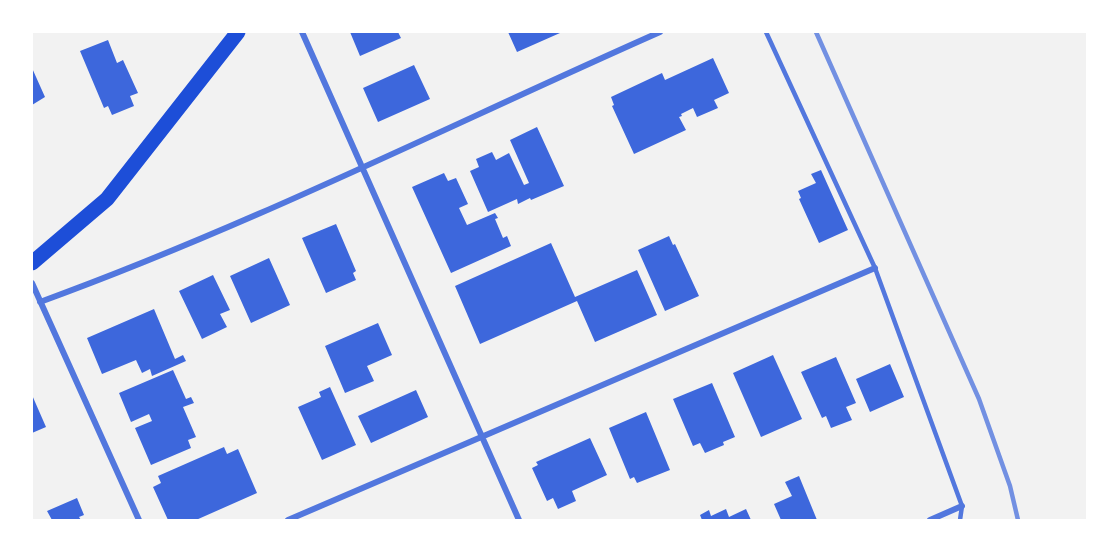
<!DOCTYPE html>
<style>
body{margin:0}
#map{position:relative;width:1119px;height:552px;overflow:hidden;background:#f2f2f2;font-family:Spectral,serif}
canvas{display:block}
.frame{position:absolute;inset:0;border:33px solid #fff;pointer-events:none}
</style>
<div id="map">
<canvas width="1119" height="552"></canvas>
<div class="frame"></div>
</div>
<script>
const ctx = document.querySelector('canvas').getContext('2d');
ctx.lineJoin = 'round';
function fillPath(path, color) { ctx.fillStyle = color; ctx.fill(path, 'evenodd'); }
function strokePath(path, color, width, dash) { ctx.strokeStyle = color; ctx.lineWidth = width; ctx.lineCap = dash ? 'butt' : 'round'; ctx.setLineDash(dash || []); ctx.stroke(path); }
const building = new Path2D(`
 M 350,32 L 398,32 L 401,38 L 360,56 Z
 M 508,32 L 559,32 L 560,33 L 517,52 Z
 M 108,40 L 117,63 L 123,60 L 138,93 L 130,96 L 134,106 L 112,115 L 108,106 L 104,108 L 80,51 Z
 M 713,58 L 729,93 L 714,100 L 718,108 L 697,117 L 693,108 L 681,114 L 682,116 L 679,117 L 686,130 L 634,154 L 612,106 L 614,105 L 611,97 L 662,73 L 665,80 Z
 M 414,65 L 430,99 L 378,122 L 363,88 Z
 M 32,68 L 45,97 L 32,105 Z
 M 537,127 L 564,186 L 531,200 L 530,198 L 518,204 L 517,199 L 488,212 L 470,171 L 479,167 L 476,159 L 492,152 L 496,160 L 509,153 L 524,185 L 529,183 L 510,140 Z
 M 821,170 L 848,230 L 819,243 L 799,199 L 801,198 L 798,191 L 816,183 L 811,174 Z
 M 444,173 L 448,181 L 456,178 L 468,204 L 459,208 L 467,225 L 495,213 L 498,218 L 495,219 L 503,238 L 507,236 L 511,246 L 451,273 L 412,187 Z
 M 336,224 L 356,271 L 353,273 L 356,280 L 326,293 L 302,238 Z
 M 669,236 L 673,245 L 675,244 L 699,296 L 665,311 L 638,250 Z
 M 551,243 L 575,297 L 637,270 L 657,315 L 595,342 L 577,301 L 480,344 L 455,286 Z
 M 269,258 L 290,305 L 251,323 L 230,276 Z
 M 213,275 L 230,310 L 220,314 L 227,327 L 202,339 L 179,291 Z
 M 154,309 L 175,359 L 183,355 L 186,361 L 152,376 L 150,369 L 142,373 L 136,360 L 102,374 L 87,338 Z
 M 378,323 L 392,355 L 367,366 L 374,381 L 345,393 L 325,346 Z
 M 773,355 L 802,419 L 761,437 L 733,373 Z
 M 836,357 L 856,403 L 846,407 L 852,420 L 831,428 L 826,416 L 822,418 L 801,372 Z
 M 890,364 L 904,397 L 870,412 L 856,379 Z
 M 173,370 L 186,399 L 191,397 L 194,403 L 183,407 L 196,437 L 188,440 L 191,448 L 151,465 L 135,428 L 152,421 L 149,414 L 131,422 L 119,393 Z
 M 712,383 L 735,437 L 723,442 L 724,445 L 705,453 L 700,443 L 693,446 L 673,399 Z
 M 330,387 L 356,445 L 322,460 L 298,407 L 321,397 L 319,392 Z
 M 416,390 L 428,417 L 371,443 L 358,416 Z
 M 32,395 L 46,427 L 32,433 Z
 M 646,412 L 670,470 L 637,483 L 634,477 L 630,479 L 609,428 Z
 M 590,438 L 607,475 L 572,491 L 576,501 L 558,509 L 553,498 L 547,501 L 532,468 L 538,465 L 536,462 Z
 M 224,447 L 227,454 L 238,449 L 257,493 L 196,520 L 168,520 L 153,487 L 161,483 L 158,476 Z
 M 799,476 L 817,520 L 781,520 L 774,504 L 792,496 L 785,482 Z
 M 77,498 L 84,515 L 79,517 L 81,520 L 52,520 L 47,511 Z
 M 726,509 L 729,517 L 746,509 L 751,520 L 702,520 L 700,515 L 709,510 L 711,516 Z`);
const service = new Path2D(`
 M 766,32 L 875,268 L 962,506 L 960,520`);
const minor = new Path2D(`
 M 302,32 L 519,520
 M 32,283 L 139,520
 M 40,302 C 252,225 454,123 660,32
 M 288,520 L 875,268
 M 930,520 L 962,506`);
const primary = new Path2D(`
 M 32,263 L 107,199 L 238,32`);
const rail = new Path2D(`
 M 816,32 L 979,399 L 1010,486 L 1018,520`);
fillPath(building, '#3d67dc');
strokePath(service, '#5277de', 4.5);
strokePath(minor, '#5277de', 6);
strokePath(primary, '#1d4ed8', 15);
strokePath(rail, '#7290e2', 4.5);
</script>
